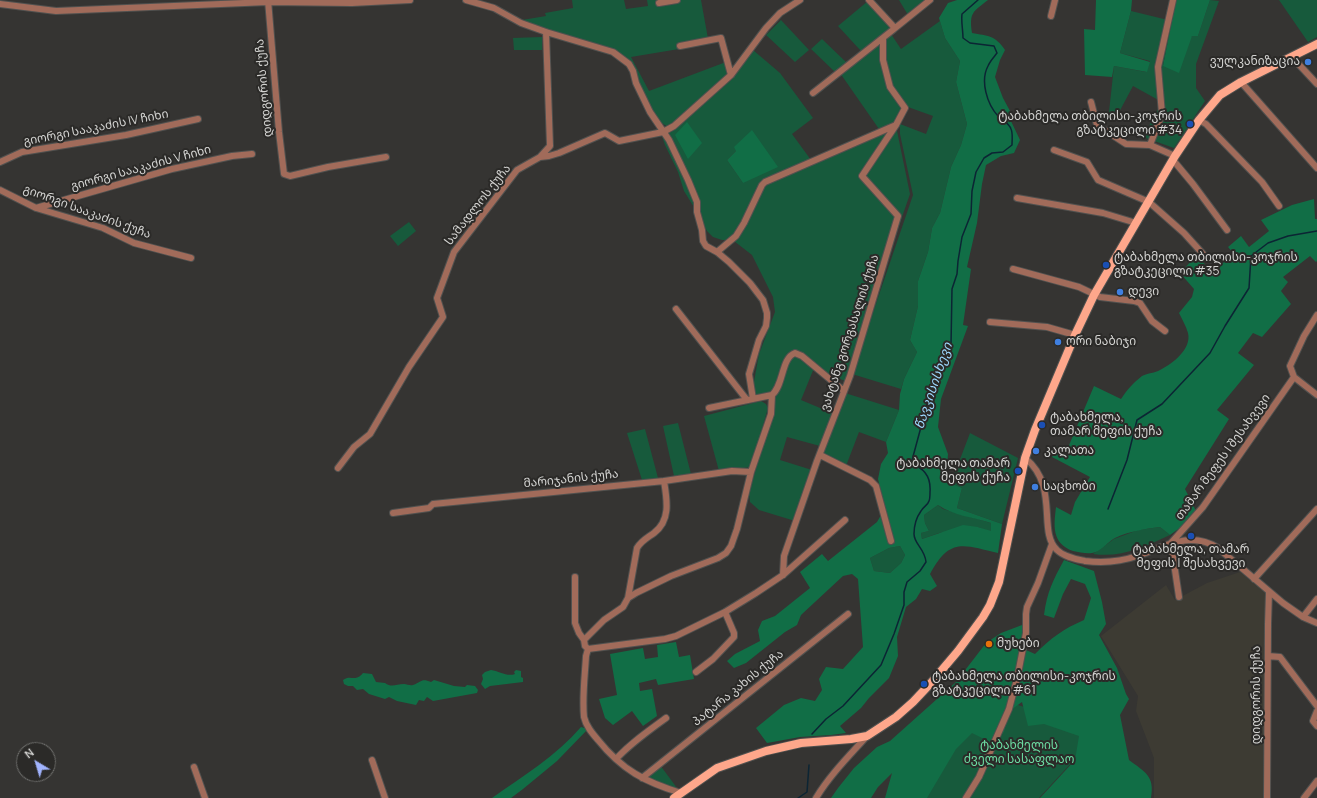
<!DOCTYPE html>
<meta charset="utf-8">
<style>
body{margin:0}
#map{position:relative;width:1317px;height:798px;overflow:hidden;background:#353432;font-family:Manrope,sans-serif}
canvas{display:block}
.north{position:absolute;left:16px;top:742px;width:40px;height:40px;box-sizing:border-box;background:#2b2a28;border:1px solid #6e6e6c;border-radius:50%;rotate:322deg;font-size:11px;font-weight:700;line-height:16px;text-align:center;color:#d3d3d1}
.north::after{content:'';display:block;margin:auto;width:14px;height:18px;background:#a1b3fd;clip-path:polygon(50% 0,100% 100%,50% 72%,0 100%)}
</style>
<div id="map">
<canvas width="1317" height="798"></canvas>
<div class="north">N</div>
</div>
<script>
const ctx = document.querySelector('canvas').getContext('2d');
ctx.lineJoin = 'round';
function fillPath(path, color) { ctx.fillStyle = color; ctx.fill(path, 'evenodd'); }
function strokePath(path, color, width, dash) { ctx.strokeStyle = color; ctx.lineWidth = width; ctx.lineCap = dash ? 'butt' : 'round'; ctx.setLineDash(dash || []); ctx.stroke(path); }
function drawText(font, color, halo, rows, align = 'center') {
  ctx.font = font + ' Manrope,"Noto Sans Georgian",sans-serif'; ctx.lineWidth = 4; ctx.setLineDash([]); ctx.textBaseline = 'middle'; ctx.strokeStyle = halo; ctx.fillStyle = color; for (const [text, x, y, turn = 0] of rows) {
    ctx.save(); ctx.translate(x, y); ctx.rotate((+turn || 0) * Math.PI / 180); ctx.textAlign = isNaN(turn) ? turn : align; if (halo) ctx.strokeText(text, 0, 0); ctx.fillText(text, 0, 0); ctx.restore();
  }
}
const built = new Path2D(`
 M 1240,572 L 1268,595 L 1265,798 L 1154,798 L 1154,758 L 1136,711 L 1138,696 L 1101,636 L 1166,585 L 1175,600 L 1207,583 Z`);
const green = new Path2D(`
 M 572,0 L 624,0 L 626,9 L 648,6 L 647,0 L 701,0 L 709,44 L 631,57 L 649,91 L 726,62 L 730,74 L 668,127 L 657,120 L 638,83 L 634,70 L 616,51 L 550,32 L 522,20 L 546,16 L 545,13 L 573,8 Z
 M 899,0 L 927,0 L 908,15 Z
 M 1210,0 L 1219,1 L 1196,64 L 1196,88 L 1205,101 L 1174,148 L 1143,137 L 1162,102 L 1133,86 L 1117,116 L 1109,112 L 1114,66 L 1146,72 L 1150,61 L 1120,53 L 1131,11 L 1172,21 L 1163,66 L 1192,36 L 1198,36 Z
 M 1279,0 L 1317,0 L 1317,37 L 1308,42 Z
 M 868,1 L 892,29 L 861,51 L 838,26 Z
 M 781,20 L 809,50 L 795,62 L 766,35 Z
 M 940,21 L 945,38 L 960,61 L 956,82 L 967,124 L 961,145 L 951,167 L 940,213 L 932,228 L 928,252 L 918,281 L 918,306 L 910,340 L 917,352 L 904,379 L 901,389 L 852,374 L 913,195 L 900,134 L 900,124 L 926,134 L 933,116 L 908,107 L 892,86 L 884,60 L 884,39 L 891,34 L 901,49 Z
 M 542,37 L 542,50 L 514,50 L 513,38 Z
 M 822,39 L 847,63 L 835,72 L 811,49 Z
 M 881,41 L 889,87 L 903,108 L 895,124 L 879,129 L 840,73 Z
 M 753,50 L 780,73 L 813,118 L 792,134 L 811,160 L 764,181 L 735,235 L 728,240 L 722,240 L 713,237 L 707,231 L 697,212 L 684,191 L 678,172 L 665,145 L 662,136 L 675,129 L 731,80 ZM 736,151 L 743,183 L 727,160 Z
 M 896,126 L 910,194 L 845,381 L 814,368 L 801,400 L 832,413 L 820,446 L 787,437 L 780,460 L 812,470 L 795,521 L 759,510 L 750,502 L 749,493 L 772,412 C 772,405 771,401 765,397 L 751,398 L 759,354 L 775,312 L 773,297 L 752,255 L 734,241 L 766,183 Z
 M 409,222 L 416,231 L 398,246 L 390,236 Z
 M 845,393 L 899,410 L 886,442 L 859,432 L 846,466 L 822,454 Z
 M 761,401 L 766,404 L 768,408 L 751,467 L 719,471 L 704,416 Z
 M 678,423 L 691,474 L 674,476 L 663,426 Z
 M 645,429 L 658,478 L 642,480 L 627,433 Z
 M 970,433 L 1018,458 L 1002,524 L 957,508 L 962,488 L 951,483 Z
 M 938,505 L 943,509 L 991,523 L 991,532 L 978,527 L 939,533 L 922,539 L 921,533 L 929,531 L 925,523 L 924,515 Z
 M 1160,527 L 1170,535 C 1144,547 1121,558 1093,554 L 1114,539 L 1138,530 Z
 M 900,546 L 905,555 L 901,563 L 890,573 L 874,571 L 870,558 L 889,548 Z
 M 1009,702 L 1076,724 L 1086,747 L 1039,798 L 913,798 L 946,747 Z
 M 660,765 L 677,788 L 675,790 L 645,778 Z`);
const forest = new Path2D(`
 M 957,0 L 988,0 C 973,12 969,12 972,33 C 988,36 995,35 1005,50 L 1000,60 L 995,77 L 1003,98 L 1010,111 L 1010,119 L 1020,140 L 1014,153 L 1001,156 L 986,165 L 982,184 L 977,223 L 967,267 L 971,269 L 963,325 L 968,326 L 941,399 L 938,427 L 948,454 L 946,481 L 962,488 L 957,508 L 1002,524 L 998,553 C 963,545 950,537 930,574 L 937,586 L 930,591 L 922,589 L 916,599 L 906,607 L 897,637 L 898,656 L 889,678 L 869,698 L 861,708 L 840,726 L 846,733 L 831,735 L 800,737 L 767,743 L 756,728 L 784,705 L 801,698 L 815,701 L 822,690 L 819,679 L 826,667 L 843,669 L 863,647 L 858,579 L 852,574 L 843,576 L 801,615 L 797,625 L 785,632 L 746,663 L 734,668 L 727,661 L 735,654 L 760,641 L 758,630 L 762,621 L 775,616 L 810,588 L 800,572 L 822,554 L 828,561 L 877,522 L 885,508 L 878,479 L 881,464 L 888,453 L 886,442 L 899,410 L 900,394 L 904,379 L 917,352 L 910,340 L 918,306 L 918,281 L 928,252 L 932,228 L 940,213 L 951,167 L 961,145 L 967,124 L 956,82 L 960,61 L 945,38 L 939,18 L 948,3 ZM 938,505 C 954,516 973,517 991,523 L 991,531 L 978,527 L 963,525 L 922,539 L 921,533 L 929,531 L 925,523 L 924,515 ZM 900,546 L 905,555 L 901,563 L 890,573 L 874,571 L 870,558 L 889,548 Z
 M 1096,0 L 1132,0 L 1131,11 L 1120,53 L 1150,62 L 1147,72 L 1114,66 L 1112,77 L 1085,75 L 1084,29 L 1095,30 Z
 M 1176,0 L 1210,0 L 1198,36 L 1192,36 L 1179,73 L 1163,66 Z
 M 687,122 L 702,143 L 688,159 L 675,135 Z
 M 752,130 L 778,167 L 743,183 L 727,160 L 736,151 L 734,147 Z
 M 1314,199 L 1315,219 L 1317,219 L 1317,261 L 1316,262 L 1310,256 L 1283,277 L 1288,282 L 1281,291 L 1291,304 L 1262,337 L 1253,333 L 1238,353 L 1254,365 L 1217,410 L 1229,419 L 1185,489 L 1196,511 L 1181,527 L 1170,535 L 1160,527 C 1145,529 1130,531 1115,538 C 1107,542 1101,552 1092,553 C 1086,554 1079,552 1073,551 C 1051,543 1054,525 1056,507 L 1071,515 L 1075,502 L 1090,477 L 1052,457 L 1058,446 L 1067,450 L 1094,386 L 1121,399 C 1127,390 1133,383 1142,376 C 1148,373 1155,373 1160,370 C 1172,364 1192,349 1188,333 C 1186,326 1182,319 1179,313 L 1192,297 L 1194,289 L 1180,273 L 1196,256 L 1212,271 L 1234,254 L 1228,247 L 1241,236 L 1249,247 L 1269,231 L 1261,220 L 1292,205 Z
 M 1064,560 L 1094,571 L 1102,602 L 1106,624 L 1099,635 L 1117,668 L 1126,694 L 1129,699 L 1120,715 L 1129,760 C 1145,772 1155,776 1151,798 L 1040,798 L 1075,760 L 1079,736 L 1044,724 L 1028,726 L 1022,702 L 1008,712 L 1004,732 L 992,743 L 972,733 L 956,749 L 927,798 L 885,798 L 892,773 L 878,787 L 871,798 L 831,798 L 838,788 L 854,768 L 877,747 L 890,741 L 956,682 L 986,643 L 1001,633 L 1022,625 L 1029,632 L 1026,650 L 1035,654 C 1051,638 1063,629 1084,620 L 1091,598 L 1085,584 L 1071,579 L 1063,594 L 1054,618 L 1044,615 C 1047,592 1053,580 1064,560 Z
 M 676,642 L 679,657 L 690,655 L 694,679 L 658,685 L 656,679 L 639,683 L 640,691 L 652,689 L 657,716 L 643,726 L 632,711 L 613,725 L 605,718 L 599,699 L 617,695 L 610,654 L 643,648 L 645,659 L 658,657 L 657,645 Z
 M 491,670 C 499,671 507,677 515,674 L 514,672 L 516,670 L 521,671 L 521,677 L 523,678 L 523,682 L 490,686 L 485,689 L 481,684 L 483,679 L 482,675 L 485,672 Z
 M 363,673 L 372,674 L 376,682 L 385,683 C 392,688 396,684 404,684 C 407,684 410,686 413,685 C 422,682 421,678 431,682 L 434,680 L 454,686 L 465,687 L 467,685 L 475,686 L 478,690 L 477,693 L 433,701 L 427,697 L 424,701 L 419,700 L 416,705 L 397,701 L 389,697 L 385,699 L 369,694 L 363,689 L 357,690 L 353,686 L 348,686 L 344,684 L 343,680 C 351,674 355,683 363,673 Z
 M 581,727 L 588,729 L 557,761 L 523,789 L 511,798 L 492,798 C 523,776 556,756 581,727 Z`);
const stream = new Path2D(`
 M 1108,509 L 1127,460 L 1137,420 L 1162,404 L 1210,353 L 1225,326 L 1249,288 L 1251,256 L 1268,243 L 1288,236 L 1317,231
 M 812,734 L 826,719 L 843,706 L 881,665 L 894,634 L 904,605 L 904,592 L 907,582 L 920,571 L 926,562 C 925,549 914,544 914,534 C 914,526 916,518 921,511 C 923,507 928,505 929,501 C 930,499 930,495 930,492 C 931,478 925,468 911,464 L 921,427 L 921,419 L 937,378 L 944,364 L 951,345 L 952,289 L 957,274 L 958,261 L 962,237 L 971,214 L 972,191 L 976,172 L 984,158 L 992,153 L 1003,152 L 1012,145 C 1012,140 1013,133 1011,129 C 1009,123 1003,121 998,116 C 987,104 980,81 988,66 C 990,61 994,57 997,53 L 994,46 L 970,43 L 963,38 C 963,30 961,22 962,14 L 978,0
 M 798,798 L 807,792 L 809,765`);
const minor = new Path2D(`
 M 268,0 L 279,132 L 284,174 L 290,176 L 328,167 L 386,157
 M 466,0 L 494,8 L 521,23 L 546,32 L 613,52 L 629,64 L 633,71 L 636,83 L 650,112 L 669,140 L 688,180 L 697,202 L 697,212 L 702,230 L 703,241 L 706,246 L 717,252 L 729,262 L 750,283 L 763,300 L 767,313 L 767,318 L 766,326 L 759,340 L 749,374 L 753,399
 M 659,3 L 677,0
 M 0,4 L 56,11 L 268,2 L 352,3 L 410,0
 M 1051,16 L 1055,0
 M 894,29 L 930,0
 M 680,46 L 721,38 L 731,75
 M 1292,57 L 1317,84
 M 1241,82 L 1317,168
 M 813,93 L 894,29 L 893,26 L 869,0
 M 1091,102 L 1097,125 L 1126,144 L 1150,145 L 1175,156
 M 1199,120 L 1206,124 L 1262,182 L 1279,206
 M 1150,145 L 1162,114 L 1158,67 L 1173,0
 M 1054,150 L 1087,162 L 1098,180 L 1149,202 L 1184,233 L 1203,254
 M 540,157 L 550,146 L 546,32
 M 1173,160 L 1193,184 L 1227,230
 M 0,162 L 22,152 L 126,135 L 198,119
 M 0,190 L 36,208 L 103,228 L 134,243 L 191,258
 M 1017,198 L 1103,213 L 1136,223
 M 36,208 L 172,169 L 232,156 L 252,154
 M 717,252 L 736,236 L 744,223 L 762,185 L 765,182 L 896,125
 M 1013,269 L 1079,287 L 1100,297 L 1134,301 L 1140,303 L 1152,321 L 1165,331
 M 676,309 L 747,400
 M 1317,315 L 1304,336 L 1290,366 L 1294,377 L 1317,395
 M 990,322 L 1047,327 L 1075,335
 M 772,395 C 784,385 781,358 795,353 L 802,356 L 844,391
 M 820,455 L 870,480 L 876,486 L 891,541
 M 1025,458 C 1060,486 1037,532 1057,550 C 1064,557 1076,559 1085,561 C 1103,563 1120,562 1137,556 C 1164,547 1189,530 1218,548 L 1283,603 L 1303,617 L 1317,623
 M 338,468 L 354,447 L 370,434 L 409,367 L 443,317 L 437,298 L 454,252 L 517,170 L 540,157 L 549,156 L 559,153 L 605,133 L 619,141 L 663,132 L 674,126 L 731,75 L 766,28 L 780,13 L 800,0
 M 393,513 L 429,508 L 433,504 L 664,481 L 732,471 L 751,472
 M 783,575 L 784,556 L 817,461 L 850,376 L 898,216 L 862,176 L 896,125 L 905,108 L 890,87 L 883,60 L 883,38
 M 575,577 L 575,623 L 579,633 L 584,640 L 585,646 L 588,649
 M 1254,579 L 1317,509
 M 1179,597 L 1171,543 L 1203,507 L 1294,377
 M 628,598 L 637,548 C 641,541 647,538 654,533 C 671,520 667,500 664,481
 M 1303,617 L 1317,599
 M 584,640 L 604,620 L 623,607 L 628,598 L 636,593 L 671,576 L 718,558 L 726,553 L 731,546 L 737,529 L 751,472 L 771,414 L 772,395 L 709,408
 M 1268,656 L 1280,657 L 1317,706
 M 696,672 L 713,659 L 734,637 L 734,633 L 725,612
 M 1317,711 L 1313,721 L 1317,726
 M 616,759 C 631,743 648,731 666,718
 M 372,760 L 385,798
 M 194,767 L 205,798
 M 642,778 L 848,614
 M 681,793 C 645,782 622,770 598,740 C 592,733 586,726 584,717 C 582,697 585,675 586,656 L 588,649 L 665,639 L 676,636 L 725,612 L 756,593 L 783,575 L 845,520
 M 816,798 C 830,775 849,756 867,736
 M 966,798 L 979,777 L 1009,709 L 1017,679 L 1026,633 L 1026,614 L 1027,607 L 1038,583 L 1052,544
 M 1267,798 L 1268,624 L 1269,592
 M 1304,798 L 1317,781`);
const major = new Path2D(`
 M 674,798 L 717,768 L 766,751 L 801,743 L 851,739 L 867,736 L 896,717 L 913,702 L 930,684 L 958,651 L 983,617 L 990,605 L 999,582 L 1025,458 L 1035,430 L 1075,335 L 1094,295 L 1175,156 L 1199,120 L 1220,95 L 1241,82 L 1317,44`);
const markers = [
 [1308,62,4,"#3f7fe0"],
 [1190,124,4,"#1a4fb4"],
 [1106,265,4,"#1a4fb4"],
 [1120,292,4,"#3f7fe0"],
 [1058,342,4,"#3f7fe0"],
 [1042,425,4,"#1a4fb4"],
 [1036,451,4,"#3f7fe0"],
 [1018,471,4,"#1a4fb4"],
 [1035,487,4,"#3f7fe0"],
 [1191,536,4,"#1a4fb4"],
 [989,644,4,"#e8710a"],
 [924,684,4,"#1a4fb4"]
];
const poiNames = [
 ["ვულკანიზაცია",1300,62,"right"],
 ["ტაბახმელა თბილისი-კოჯრის",1182,117,"right"],
 ["გზატკეცილი #34",1182,131,"right"],
 ["ტაბახმელა თბილისი-კოჯრის",1114,258],
 ["გზატკეცილი #35",1114,272],
 ["დევი",1128,292],
 ["ორი ნაბიჯი",1066,342],
 ["ტაბახმელა,",1050,418],
 ["თამარ მეფის ქუჩა",1050,432],
 ["კალათა",1044,451],
 ["ტაბახმელა თამარ",1010,464,"right"],
 ["მეფის ქუჩა",1010,478,"right"],
 ["საცხობი",1043,487],
 ["ტაბახმელა, თამარ",1191,550,"center"],
 ["მეფის I შესახვევი",1191,564,"center"],
 ["მუხები",997,644],
 ["ტაბახმელა თბილისი-კოჯრის",932,677],
 ["გზატკეცილი #61",932,691]
];
const streetNames = [
 ["დიდგორის ქუჩა",264,88,-95],
 ["გიორგი სააკაძის IV ჩიხი",96,128,-11],
 ["გიორგი სააკაძის V ჩიხი",141,168,-15],
 ["სამადლოს ქუჩა",478,205,-52],
 ["გიორგი სააკაძის ქუჩა",87,212,20],
 ["ვახტანგ გორგასალის ქუჩა",850,333,-72],
 ["თამარ მეფეს I შესახვევი",1223,457,-54],
 ["მარიჯანის ქუჩა",571,479,-6],
 ["პატარა კახის ქუჩა",738,688,-39],
 ["დიდგორის ქუჩა",1257,695,-90]
];
const parkNames = [
 ["ტაბახმელის",1019,746],
 ["ძველი სასაფლაო",1019,760]
];
const waterNames = [
 ["წავკისისხევი",934,386,-71]
];
fillPath(built, '#3d3b33');
fillPath(green, '#175a3c');
fillPath(forest, '#116e46');
strokePath(stream, '#0c2534', 1.5);
strokePath(minor, '#51514f', 8);
strokePath(major, '#51514f', 10);
strokePath(minor, '#a16b5a', 6);
strokePath(major, '#fea78b', 8);
for (const [x, y, r, color] of markers) { const dot = new Path2D(); dot.arc(x, y, r, 0, 2 * Math.PI); ctx.fillStyle = color; ctx.fill(dot); strokePath(dot, '#2b2a28', 1.5); }
drawText('12px', '#d3d3d1', '#2b2a28', poiNames, 'left');
drawText('12px', '#d3d3d1', '#2b2a28', streetNames);
drawText('12px', '#6cdda3', '#2b2a28', parkNames);
drawText('italic 13px', '#9ed9ff', '#2b2a28', waterNames);
</script>
